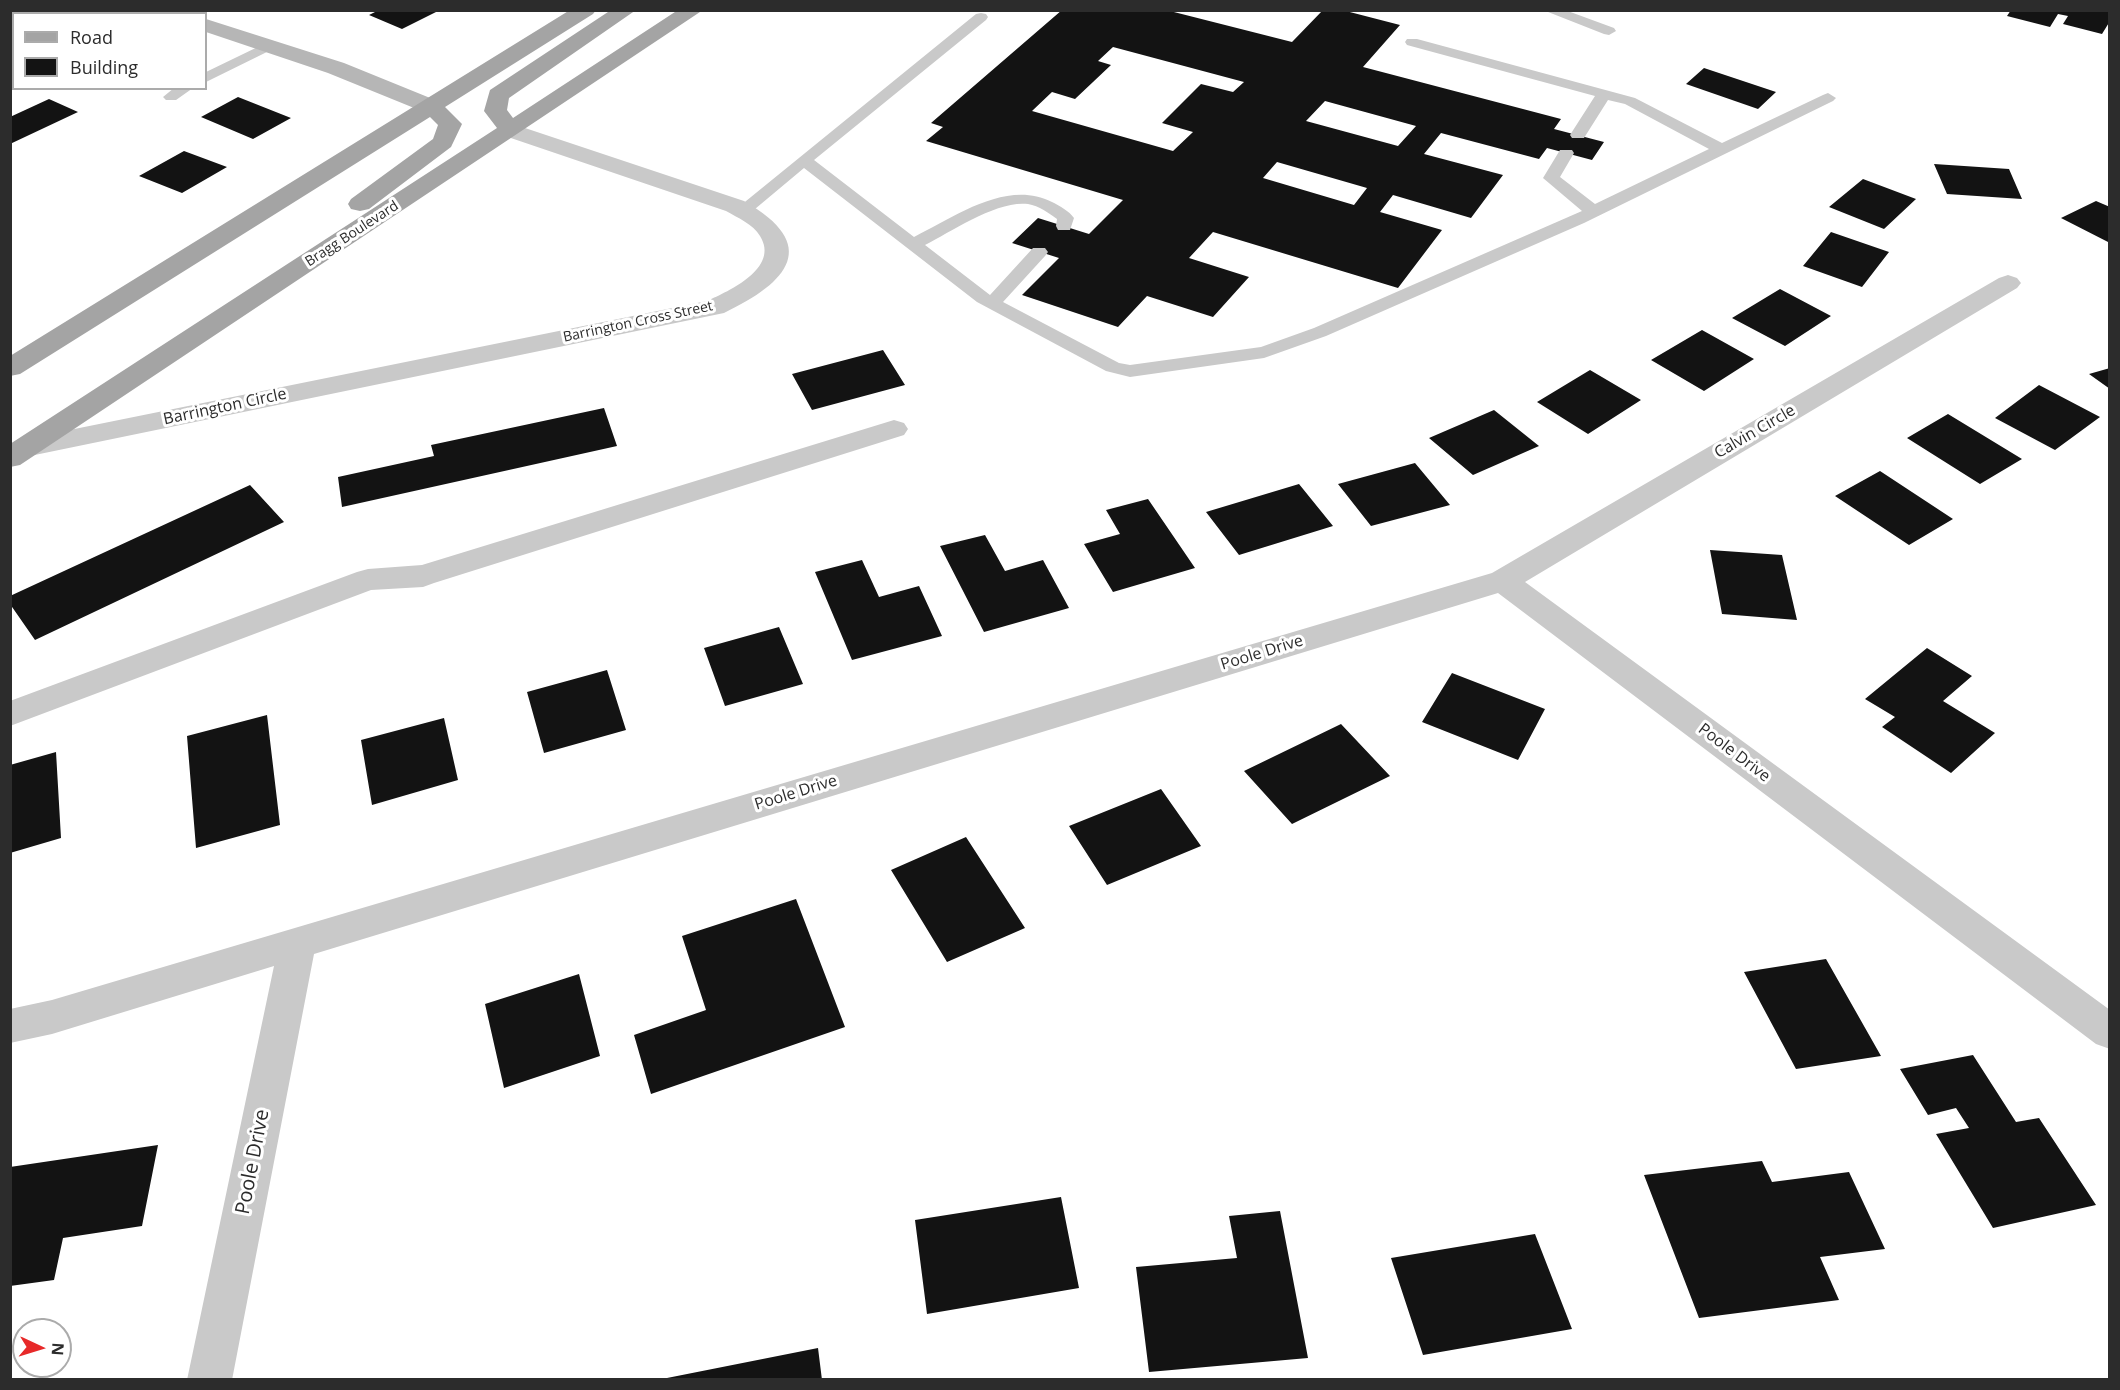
<!DOCTYPE html>
<style>
body{margin:0}
#map{position:relative;width:2120px;height:1390px;overflow:hidden;background:#fff;font-family:"Open Sans",sans-serif}
canvas{display:block}
.frame{position:absolute;inset:0;border:12px solid #2c2c2c;pointer-events:none}
.legend{position:absolute;left:12px;top:12px;width:195px;height:78px;box-sizing:border-box;background:#fff;border:2px solid #ababab;margin:0;padding:8px 10px;list-style:none;font-size:18px;color:#2c2c2c}
.legend li{display:flex;align-items:center;gap:12px;height:30px}
.legend b{width:30px;border:2px solid #ababab}
.north{position:absolute;left:12px;top:1318px;width:60px;height:60px;box-sizing:border-box;background:#fff;border:2px solid #ababab;border-radius:50%;rotate:94deg;font-size:16px;font-weight:700;line-height:24px;text-align:center;color:#2c2c2c}
.north::after{content:'';display:block;margin:auto;width:21px;height:27px;background:#e72929;clip-path:polygon(50% 0,100% 100%,50% 72%,0 100%)}
</style>
<div id="map">
<canvas width="2120" height="1390"></canvas>
<div class="frame"></div>
<ul class="legend">
<li><b style="height:8px;background:#a4a4a4"></b>Road</li>
<li><b style="height:16px;background:#131313"></b>Building</li>
</ul>
<div class="north">N</div>
</div>
<script>
const ctx = document.querySelector('canvas').getContext('2d');
ctx.lineJoin = 'round';
function fillPath(path, color) { ctx.fillStyle = color; ctx.fill(path, 'evenodd'); }
function drawText(font, color, halo, rows, align = 'center') {
  ctx.font = font + ' "Open Sans",sans-serif'; ctx.lineWidth = 6; ctx.setLineDash([]); ctx.textBaseline = 'middle'; ctx.strokeStyle = halo; ctx.fillStyle = color; for (const [text, x, y, turn = 0] of rows) {
    ctx.save(); ctx.translate(x, y); ctx.rotate((+turn || 0) * Math.PI / 180); ctx.textAlign = isNaN(turn) ? turn : align; if (halo) ctx.strokeText(text, 0, 0); ctx.fillText(text, 0, 0); ctx.restore();
  }
}
const building = new Path2D(`
 M 379,10 L 440,10 L 402,29 L 369,15 Z
 M 1062,10 L 1166,10 L 1292,42 L 1323,10 L 1342,10 L 1400,25 L 1363,67 L 1561,119 L 1554,129 L 1604,142 L 1592,160 L 1547,148 L 1539,159 L 1441,133 L 1424,154 L 1503,175 L 1471,218 L 1393,195 L 1380,212 L 1442,230 L 1398,288 L 1213,232 L 1189,258 L 1249,277 L 1213,317 L 1147,296 L 1118,327 L 1022,295 L 1059,258 L 1012,243 L 1038,218 L 1089,234 L 1123,200 L 926,141 L 943,127 L 931,123 ZM 1113,47 L 1244,82 L 1233,92 L 1201,84 L 1162,123 L 1193,132 L 1173,151 L 1032,111 L 1052,92 L 1075,99 L 1111,65 L 1098,61 ZM 1325,101 L 1416,126 L 1398,146 L 1306,121 ZM 1277,162 L 1367,188 L 1354,205 L 1263,178 Z
 M 2011,10 L 2110,10 L 2110,21 L 2102,34 L 2063,24 L 2068,16 L 2058,14 L 2050,27 L 2007,16 Z
 M 1704,68 L 1776,92 L 1758,109 L 1686,84 Z
 M 238,97 L 291,118 L 253,139 L 201,117 Z
 M 49,99 L 78,112 L 10,144 L 10,117 Z
 M 184,151 L 227,167 L 182,193 L 139,176 Z
 M 1934,164 L 2009,169 L 2022,199 L 1947,194 Z
 M 1863,179 L 1916,199 L 1884,229 L 1829,207 Z
 M 2096,201 L 2110,207 L 2110,243 L 2061,218 Z
 M 1831,232 L 1889,252 L 1862,287 L 1803,266 Z
 M 1780,289 L 1831,316 L 1785,346 L 1732,318 Z
 M 1702,330 L 1754,359 L 1704,391 L 1651,360 Z
 M 883,350 L 905,385 L 812,410 L 792,374 Z
 M 2110,368 L 2110,389 L 2089,374 Z
 M 1590,370 L 1641,400 L 1588,434 L 1537,402 Z
 M 2039,385 L 2100,417 L 2055,450 L 1995,418 Z
 M 604,408 L 617,446 L 342,507 L 338,477 L 434,456 L 431,445 Z
 M 1494,410 L 1539,446 L 1473,475 L 1429,438 Z
 M 1948,414 L 2022,459 L 1980,484 L 1907,438 Z
 M 1415,463 L 1450,505 L 1371,526 L 1338,484 Z
 M 1880,471 L 1953,519 L 1909,545 L 1835,496 Z
 M 1299,484 L 1333,526 L 1239,555 L 1206,512 Z
 M 250,485 L 284,522 L 35,640 L 10,604 L 10,596 Z
 M 1148,499 L 1195,568 L 1113,592 L 1084,544 L 1120,534 L 1106,510 Z
 M 985,535 L 1005,571 L 1043,560 L 1069,608 L 984,632 L 940,546 Z
 M 1710,550 L 1782,555 L 1797,620 L 1722,614 Z
 M 862,560 L 879,597 L 919,586 L 942,636 L 852,660 L 815,572 Z
 M 779,627 L 803,684 L 725,706 L 704,648 Z
 M 1927,648 L 1972,676 L 1943,701 L 1995,733 L 1951,773 L 1882,727 L 1895,717 L 1865,699 Z
 M 607,670 L 626,730 L 544,753 L 527,692 Z
 M 1452,673 L 1545,709 L 1518,760 L 1422,722 Z
 M 267,715 L 280,825 L 196,848 L 187,736 Z
 M 444,718 L 458,780 L 372,805 L 361,740 Z
 M 1341,724 L 1390,776 L 1292,824 L 1244,771 Z
 M 56,752 L 61,838 L 10,853 L 10,765 Z
 M 1161,789 L 1201,846 L 1107,885 L 1069,826 Z
 M 966,837 L 1025,928 L 947,962 L 891,870 Z
 M 796,899 L 845,1027 L 651,1094 L 634,1035 L 706,1010 L 682,936 Z
 M 1826,959 L 1881,1056 L 1796,1069 L 1744,972 Z
 M 579,974 L 600,1056 L 504,1088 L 485,1004 Z
 M 1973,1055 L 2016,1122 L 2039,1118 L 2096,1205 L 1993,1228 L 1936,1134 L 1969,1128 L 1956,1108 L 1928,1115 L 1900,1069 Z
 M 158,1145 L 142,1226 L 63,1238 L 54,1280 L 10,1286 L 10,1167 Z
 M 1762,1161 L 1772,1182 L 1849,1172 L 1885,1249 L 1820,1257 L 1839,1300 L 1699,1318 L 1644,1175 Z
 M 1061,1197 L 1079,1288 L 927,1314 L 915,1220 Z
 M 1280,1211 L 1308,1358 L 1149,1372 L 1136,1267 L 1237,1258 L 1229,1216 Z
 M 1535,1234 L 1572,1329 L 1423,1355 L 1391,1258 Z
 M 818,1348 L 822,1380 L 667,1380 L 667,1378 Z`);
const lane = new Path2D(`
 M 1543,10 L 1565,10 L 1614,28 L 1616,31 L 1609,35 L 1604,34 Z
 M 981,13 L 986,14 L 988,17 L 986,20 L 814,160 L 914,237 C 955,217 1006,179 1052,202 C 1060,206 1069,211 1074,218 L 1070,230 L 1058,230 L 1056,226 L 1057,219 C 1049,213 1039,206 1028,204 C 998,200 952,231 925,245 L 990,295 L 1033,248 L 1045,248 L 1048,252 L 1045,256 L 1003,302 L 1119,363 L 1130,365 L 1261,347 L 1314,328 L 1582,211 L 1543,178 L 1560,150 L 1572,150 L 1574,153 L 1560,177 L 1595,204 L 1709,149 L 1625,104 L 1608,100 L 1584,138 L 1572,138 L 1570,135 L 1595,96 L 1407,45 L 1405,42 L 1407,39 L 1417,39 L 1635,98 L 1722,143 L 1823,95 L 1828,93 L 1836,98 L 1833,101 L 1584,223 L 1326,336 L 1264,358 L 1130,377 L 1106,371 L 977,302 L 804,168 L 749,214 L 743,215 L 735,210 L 976,14 Z
 M 268,42 L 273,43 L 275,46 L 273,49 L 206,82 L 206,72 Z
 M 174,88 L 193,88 L 176,100 L 166,100 L 163,97 Z`);
const street = new Path2D(`
 M 12,10 L 36,10 L 34,14 L 14,14 L 14,19 L 10,16 Z
 M 510,123 L 744,201 C 821,245 789,282 724,313 L 25,457 L 15,454 L 11,448 L 15,442 L 25,439 L 707,301 C 729,291 780,268 760,236 C 753,224 738,218 726,211 L 502,135 L 498,130 L 502,125 Z
 M 2008,275 L 2017,278 L 2021,283 L 2017,288 L 1525,582 L 2110,1010 L 2110,1049 L 2096,1044 L 1498,593 L 314,954 L 232,1380 L 187,1380 L 274,966 L 52,1034 L 10,1043 L 10,1009 L 52,1000 L 1492,573 L 1999,278 Z
 M 894,420 L 904,423 L 908,429 L 904,435 L 434,583 L 423,587 L 371,590 L 10,726 L 10,701 L 357,572 L 368,569 L 422,565 Z`);
const secondary = new Path2D(`
 M 152,10 L 179,10 L 181,14 L 154,14 Z
 M 206,19 L 344,63 L 440,102 L 443,107 L 440,112 L 432,114 L 424,112 L 328,73 L 206,32 Z`);
const primary = new Path2D(`
 M 570,10 L 596,10 L 593,14 L 445,107 L 462,124 L 451,147 L 369,209 L 360,211 L 351,209 L 348,204 L 351,199 L 433,139 L 438,125 L 430,117 L 20,374 L 10,376 L 10,356 Z
 M 611,10 L 636,10 L 509,98 L 507,110 L 513,118 L 678,10 L 703,10 L 20,465 L 10,467 L 10,444 L 497,128 L 484,111 L 490,90 Z`);
const farStreetnames = [
 ["Bragg Boulevard",352,234,-33],
 ["Barrington Cross Street",638,322,-12]
];
const streetNames = [
 ["Barrington Circle",225,407,-12],
 ["Calvin Circle",1755,432,-30],
 ["Poole Drive",1262,653,-17],
 ["Poole Drive",1734,753,37],
 ["Poole Drive",796,793,-17]
];
const nearStreetnames = [
 ["Poole Drive",253,1162,-79]
];
fillPath(building, '#131313');
fillPath(lane, '#c9c9c9');
fillPath(street, '#c9c9c9');
fillPath(secondary, '#b6b6b6');
fillPath(primary, '#a4a4a4');
drawText('14px', '#2c2c2c', '#fff', farStreetnames);
drawText('16px', '#2c2c2c', '#fff', streetNames);
drawText('20px', '#2c2c2c', '#fff', nearStreetnames);
</script>
